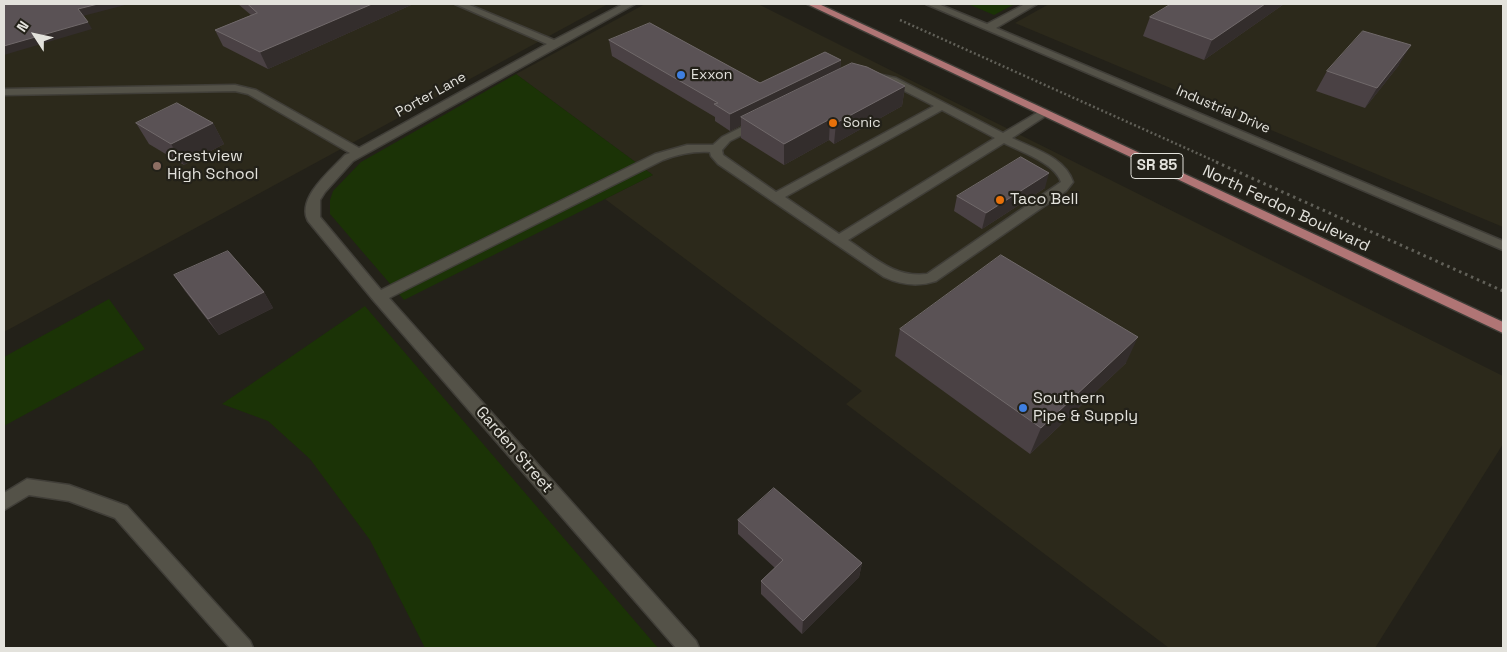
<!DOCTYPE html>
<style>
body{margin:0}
#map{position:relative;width:1507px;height:652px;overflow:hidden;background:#232119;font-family:"Space Grotesk",sans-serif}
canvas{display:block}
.frame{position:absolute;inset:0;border:5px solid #e3e2dc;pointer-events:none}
.north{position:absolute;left:10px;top:10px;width:50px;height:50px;-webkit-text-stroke:4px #232119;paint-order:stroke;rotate:305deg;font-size:14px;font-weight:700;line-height:20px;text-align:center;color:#e3e2dc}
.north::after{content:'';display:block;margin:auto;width:18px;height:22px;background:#e3e2dc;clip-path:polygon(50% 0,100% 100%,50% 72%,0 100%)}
</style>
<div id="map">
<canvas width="1507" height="652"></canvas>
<div class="frame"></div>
<div class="north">N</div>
</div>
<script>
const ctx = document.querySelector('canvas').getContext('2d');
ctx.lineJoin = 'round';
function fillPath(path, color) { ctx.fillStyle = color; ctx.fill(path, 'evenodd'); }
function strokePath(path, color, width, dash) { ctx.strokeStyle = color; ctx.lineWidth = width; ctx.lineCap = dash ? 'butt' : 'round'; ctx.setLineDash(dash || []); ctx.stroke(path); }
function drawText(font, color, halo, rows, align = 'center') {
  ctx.font = font + ' "Space Grotesk",sans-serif'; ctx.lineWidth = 4.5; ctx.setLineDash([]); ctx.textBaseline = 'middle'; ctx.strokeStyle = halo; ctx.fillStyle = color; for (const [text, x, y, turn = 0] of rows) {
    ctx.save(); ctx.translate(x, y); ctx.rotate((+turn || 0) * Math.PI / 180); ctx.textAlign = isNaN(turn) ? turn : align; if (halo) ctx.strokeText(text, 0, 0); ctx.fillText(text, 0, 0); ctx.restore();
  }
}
const built = new Path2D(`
 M 4,4 L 608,4 L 4,332 Z
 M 645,4 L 758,4 L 1503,376 L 1503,444 L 1375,648 L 1169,648 L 846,404 L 862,391 L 605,199 L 653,175 L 516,74 Z
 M 1049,4 L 1503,4 L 1503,227 L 1015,23 Z`);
const green = new Path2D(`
 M 968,4 L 1015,4 L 994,15 Z
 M 516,74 L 653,175 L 404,300 L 330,214 L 330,200 L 333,191 L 361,162 Z
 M 109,299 L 145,349 L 4,426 L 4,357 Z
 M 365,306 L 370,312 L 658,648 L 425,648 L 370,540 L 310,459 L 268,421 L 222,404 Z`);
const pathFar1 = new Path2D(`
 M 900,20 L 1219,163`);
const path = new Path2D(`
 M 1216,162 L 1503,291`);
const minor = new Path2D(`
 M 455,4 L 467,4 L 554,40 L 623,4 L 635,4 L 353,161 L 325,192 L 320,200 L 320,217 L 381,290 L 655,154 L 687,145 L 713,145 L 722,137 L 843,76 L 868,72 L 896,78 L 1003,133 L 1040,111 L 1044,110 L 1050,113 L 1012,138 C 1034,149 1065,157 1073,182 L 1066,191 L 936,281 C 918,287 901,285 884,277 L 718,164 L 711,156 L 710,152 C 694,151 679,154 663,160 L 389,298 L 696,641 L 699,648 L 676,648 L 374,301 L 308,221 C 296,198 331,170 345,155 L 350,153 L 248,94 L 235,91 L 4,95 L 4,89 L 235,85 L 256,90 L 359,148 L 547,44 ZM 868,78 L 889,83 L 934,106 L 776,192 L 723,155 L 722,150 L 730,141 L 850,81 ZM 942,110 L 995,138 L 839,234 L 785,197 ZM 1004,143 C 1021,152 1055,163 1061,182 L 927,274 C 894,278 874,257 848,240 Z
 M 926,4 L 938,4 L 987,24 L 1025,4 L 1037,4 L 996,28 L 1503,241 L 1503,250 Z
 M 27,479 L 69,485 L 127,506 L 250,641 L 253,648 L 230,648 L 115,518 L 69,501 L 29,495 L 4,510 L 4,493 Z`);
const major = new Path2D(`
 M 807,4 L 819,4 L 1503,322 L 1503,333 Z`);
const wall = new Path2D(`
 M 238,4 L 410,4 L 411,5 L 268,69 L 223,46 L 215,30 L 251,15 Z
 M 1284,4 L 1204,60 L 1143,36 L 1150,17 Z
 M 609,40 L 760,83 L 841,60 L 840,69 L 905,86 L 902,106 L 834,144 L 829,140 L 784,165 L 741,138 L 741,125 L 730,131 L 715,121 L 715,117 L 612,56 Z
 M 1399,65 L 1365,108 L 1316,91 L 1327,71 Z
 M 136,123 L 213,123 L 224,144 L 184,165 L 149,144 Z
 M 1045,188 L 982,229 L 954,211 L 957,196 Z
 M 174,275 L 264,292 L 273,308 L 219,335 L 185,291 Z
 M 900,329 L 1126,363 L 1030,454 L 895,356 Z
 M 738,520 L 862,563 L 859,577 L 802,634 L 761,594 L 761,581 L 775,568 L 738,534 Z`);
const shadedWall = new Path2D(`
 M 98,4 L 129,4 L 83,16 L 78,9 Z
 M 372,4 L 410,4 L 411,5 L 268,69 L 260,52 Z
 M 1265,4 L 1284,4 L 1204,60 L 1212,40 Z
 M 88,22 L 92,29 L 4,55 L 4,46 Z
 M 1411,45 L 1399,65 L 1365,108 L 1377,88 Z
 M 841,60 L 839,76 L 741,117 L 741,125 L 730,131 L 730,114 Z
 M 905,86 L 902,106 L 834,144 L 836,123 Z
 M 830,119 L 829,140 L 784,165 L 784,144 Z
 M 213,123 L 224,144 L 184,165 L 171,144 Z
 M 1049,173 L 1045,188 L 982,229 L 986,213 Z
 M 264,292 L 273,308 L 219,335 L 208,319 Z
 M 1138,337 L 1126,363 L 1030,454 L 1041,428 Z
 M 862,563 L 859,577 L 802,634 L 803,621 Z`);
const building = new Path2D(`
 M 4,4 L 98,4 L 78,9 L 88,22 L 4,46 Z
 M 248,4 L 372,4 L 260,52 L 215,30 L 257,13 Z
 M 1171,4 L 1265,4 L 1212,40 L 1150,17 Z
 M 650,23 L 760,83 L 825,52 L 841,60 L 730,114 L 714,104 L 718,103 L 609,40 Z
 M 1363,31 L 1411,45 L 1377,88 L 1327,71 Z
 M 852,63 L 867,67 L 905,86 L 836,123 L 830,119 L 784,144 L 741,117 Z
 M 177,103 L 213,123 L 171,144 L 136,123 Z
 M 1021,157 L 1049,173 L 986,213 L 957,196 Z
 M 228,251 L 264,292 L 208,319 L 174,275 Z
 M 1001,255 L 1138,337 L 1041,428 L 900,329 Z
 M 774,488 L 862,563 L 803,621 L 761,581 L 783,560 L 738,520 Z`);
const markers = [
 [681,75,5,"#3f7fe0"],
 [833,123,5,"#e8710a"],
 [157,166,5,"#8d6e63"],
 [1000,200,5,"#e8710a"],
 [1023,408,5,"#3f7fe0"]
];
const farPoinames = [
 ["Exxon",691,75],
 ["Sonic",843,123]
];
const farStreetnames = [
 ["Porter Lane",431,95,-29],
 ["Industrial Drive",1223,110,23]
];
const shields = [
 [1157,166,52]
];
const shieldNames = [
 ["SR 85",1157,166]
];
const poiNames = [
 ["Crestview",167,157],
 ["High School",167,175],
 ["Taco Bell",1010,200],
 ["Southern",1033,399],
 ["Pipe & Supply",1033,417]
];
const streetNames = [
 ["North Ferdon Boulevard",1286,209,25],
 ["Garden Street",514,450,49]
];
fillPath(built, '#2c291b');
fillPath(green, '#1b3306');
strokePath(minor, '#403e38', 3);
strokePath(major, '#403e38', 3);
strokePath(pathFar1, '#616058', 2.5, [2, 2.5]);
strokePath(path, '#616058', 3, [2.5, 4]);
fillPath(minor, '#545248');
fillPath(major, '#b07575');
fillPath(wall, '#4a4144');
fillPath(shadedWall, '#332d2c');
fillPath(building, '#5a5255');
strokePath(building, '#70696a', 1);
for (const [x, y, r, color] of markers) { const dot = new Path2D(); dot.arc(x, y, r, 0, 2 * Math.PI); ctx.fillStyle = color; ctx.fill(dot); strokePath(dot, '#232119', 2); }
drawText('14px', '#e3e2dc', '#232119', farPoinames, 'left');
drawText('14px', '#e3e2dc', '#232119', farStreetnames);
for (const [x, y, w] of shields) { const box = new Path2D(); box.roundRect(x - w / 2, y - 12.5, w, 25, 4); ctx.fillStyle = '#232119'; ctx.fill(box); strokePath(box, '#e3e2dc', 1); }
drawText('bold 15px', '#e3e2dc', null, shieldNames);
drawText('16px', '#e3e2dc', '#232119', poiNames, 'left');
drawText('16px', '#e3e2dc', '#232119', streetNames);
</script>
